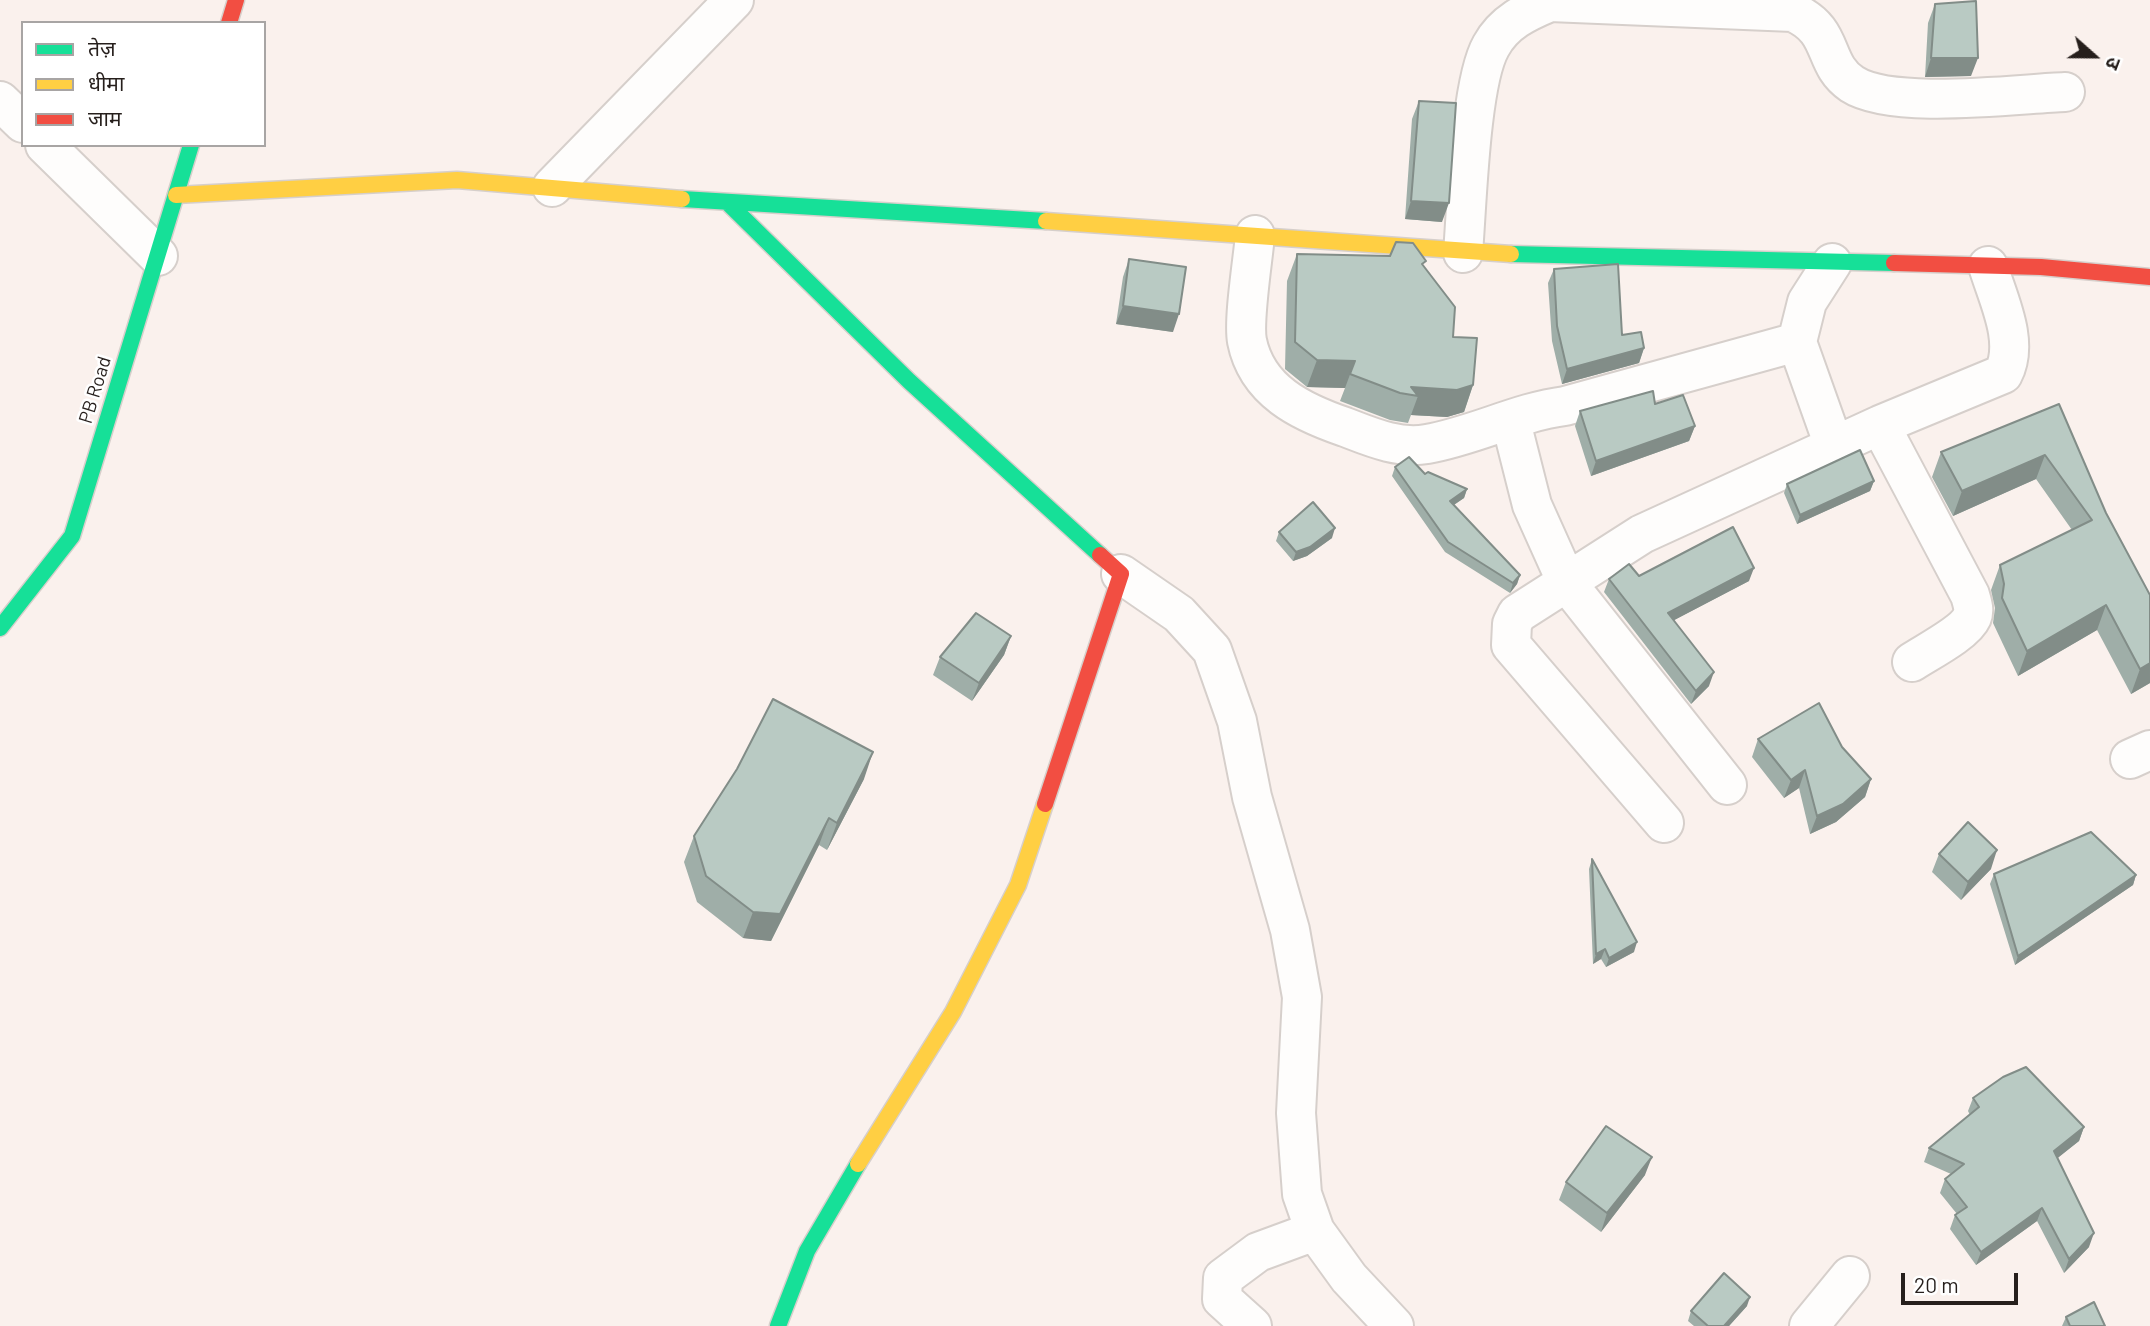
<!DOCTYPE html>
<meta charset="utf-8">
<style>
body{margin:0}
#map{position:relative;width:2150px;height:1326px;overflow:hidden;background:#faf1ed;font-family:Barlow,"Noto Sans Devanagari",sans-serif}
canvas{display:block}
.legend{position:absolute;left:21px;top:21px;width:245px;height:126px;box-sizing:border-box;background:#fff;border:2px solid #a8a5a4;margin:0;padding:9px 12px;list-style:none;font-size:21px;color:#261f1c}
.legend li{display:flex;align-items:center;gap:14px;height:35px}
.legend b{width:35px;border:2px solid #a8a5a4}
.north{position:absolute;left:2059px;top:21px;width:70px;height:70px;-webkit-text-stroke:5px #fff;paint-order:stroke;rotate:111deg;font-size:19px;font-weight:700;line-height:28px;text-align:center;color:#261f1c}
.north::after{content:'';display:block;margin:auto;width:24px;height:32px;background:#261f1c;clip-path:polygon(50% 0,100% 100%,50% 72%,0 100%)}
.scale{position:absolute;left:1901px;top:1273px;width:117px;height:32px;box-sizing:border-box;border:4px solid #261f1c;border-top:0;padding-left:9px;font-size:21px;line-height:24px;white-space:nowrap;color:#261f1c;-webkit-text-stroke:5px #fff;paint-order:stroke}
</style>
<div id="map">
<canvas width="2150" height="1326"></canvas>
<ul class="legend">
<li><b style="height:9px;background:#16e098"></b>तेज़</li>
<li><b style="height:9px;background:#ffcf43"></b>धीमा</li>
<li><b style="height:9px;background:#f24e42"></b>जाम</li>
</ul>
<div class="north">उ</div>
<div class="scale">20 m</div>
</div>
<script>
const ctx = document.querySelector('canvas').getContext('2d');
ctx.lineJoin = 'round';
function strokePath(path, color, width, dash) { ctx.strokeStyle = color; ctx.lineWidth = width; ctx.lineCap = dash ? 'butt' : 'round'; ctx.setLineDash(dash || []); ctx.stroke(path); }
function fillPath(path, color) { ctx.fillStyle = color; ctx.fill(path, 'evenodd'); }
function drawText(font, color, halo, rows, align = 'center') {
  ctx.font = font + ' Barlow,sans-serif'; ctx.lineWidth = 5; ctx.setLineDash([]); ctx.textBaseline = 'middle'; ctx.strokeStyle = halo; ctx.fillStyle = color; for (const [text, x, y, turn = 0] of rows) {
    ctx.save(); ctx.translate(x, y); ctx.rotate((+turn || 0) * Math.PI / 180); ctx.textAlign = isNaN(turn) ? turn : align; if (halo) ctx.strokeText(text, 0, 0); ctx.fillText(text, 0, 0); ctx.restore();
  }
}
const street = new Path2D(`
 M 0,101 L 23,123
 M 45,145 L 158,256
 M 552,187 L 734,0
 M 1255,235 C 1253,259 1243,320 1247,341 C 1257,391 1301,412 1345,427 C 1371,437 1398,449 1427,444 C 1474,436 1518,412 1565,406 L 1797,342
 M 1463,253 C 1467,205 1470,83 1491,46 C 1504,22 1526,12 1550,2 L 1793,12 C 1836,31 1821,63 1852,84 C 1892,110 2015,94 2065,92
 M 1832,263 L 1807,302 L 1797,342 L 1834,446
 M 1511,422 L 1532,505 L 1567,583 L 1727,785
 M 1880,425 L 1970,595 C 1972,602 1975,610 1972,617 C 1965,633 1927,652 1912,662
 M 1121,574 L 1179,614 L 1212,650 L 1237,721 L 1252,797 L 1290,930 L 1302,997 L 1296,1113 L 1302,1194 L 1315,1231 L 1349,1278 L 1394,1326
 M 2130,759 L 2150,750
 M 1664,823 L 1511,645 L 1512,624 L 1517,614 L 1642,534 L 1880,425 L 2003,374 C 2020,342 1998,299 1988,266
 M 1252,1326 L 1222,1299 L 1223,1278 L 1258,1252 L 1315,1231
 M 1809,1326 L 1850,1276`);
const fast = new Path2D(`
 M 682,199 L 1046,221
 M 728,203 L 909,381 L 1100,555
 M 1511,254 L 1894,263
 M 0,628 L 72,536 L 191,145
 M 778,1326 L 807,1251 L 858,1164`);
const slow = new Path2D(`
 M 176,195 L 457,180 L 682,199
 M 1046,221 L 1511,254
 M 858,1164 L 953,1012 L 1018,885 L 1045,804`);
const jam = new Path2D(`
 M 229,23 L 236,0
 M 1894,263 L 2041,267 L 2150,277
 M 1045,804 L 1121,574 L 1100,555`);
const wall = new Path2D(`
 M 1935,4 L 1971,76 L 1925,77 L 1928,23 Z
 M 1419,101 L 1442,222 L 1405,219 L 1412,119 Z
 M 1297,254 L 1424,267 L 1473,385 L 1464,412 L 1447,417 L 1411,415 L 1408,423 L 1390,420 L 1340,401 L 1345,388 L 1307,387 L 1285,369 L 1287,281 Z
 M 1129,259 L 1173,332 L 1116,324 L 1123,277 Z
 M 1554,269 L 1622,335 L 1644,348 L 1639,363 L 1562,384 L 1552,341 L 1548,283 Z
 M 1655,404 L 1695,426 L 1689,441 L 1591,476 L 1575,426 L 1580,411 Z
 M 2059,404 L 2150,683 L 2131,694 L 2097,630 L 2018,676 L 1993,623 L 1995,608 L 1991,590 L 2000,565 L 2072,530 L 2036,479 L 1953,516 L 1932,477 L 1941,452 Z
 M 1395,467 L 1425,474 L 1467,489 L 1464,498 L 1454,505 L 1520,575 L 1517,584 L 1510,593 L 1445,552 L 1392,476 Z
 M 1874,481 L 1870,491 L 1797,524 L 1784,493 L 1787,484 Z
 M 1279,532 L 1332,538 L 1307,556 L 1293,561 L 1276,541 Z
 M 1639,576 L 1749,581 L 1674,620 L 1709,686 L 1691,704 L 1604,592 L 1609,579 Z
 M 1011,636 L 1004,655 L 972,701 L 933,675 L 940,657 Z
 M 1758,739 L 1842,747 L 1871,779 L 1865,797 L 1836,822 L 1810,834 L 1799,788 L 1784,798 L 1752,757 Z
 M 864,779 L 827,850 L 819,845 L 771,941 L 743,938 L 697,902 L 684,862 L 694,836 Z
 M 1939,854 L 1991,869 L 1961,900 L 1932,872 Z
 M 1592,859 L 1634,952 L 1606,967 L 1601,959 L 1593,964 L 1589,869 Z
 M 1994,874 L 2136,875 L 2133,885 L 2015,965 L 1990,884 Z
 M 1973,1098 L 2084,1127 L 2079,1141 L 2057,1158 L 2089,1247 L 2064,1273 L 2037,1221 L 1976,1265 L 1950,1229 L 1955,1215 L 1957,1214 L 1940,1193 L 1945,1179 L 1951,1174 L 1924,1162 L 1929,1148 L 1970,1115 L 1968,1111 Z
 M 1645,1175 L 1601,1232 L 1559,1200 L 1566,1182 Z
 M 1747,1306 L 1729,1326 L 1694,1326 L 1688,1321 L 1691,1311 Z
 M 2066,1317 L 2105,1326 L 2062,1326 Z`);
const shadedWall = new Path2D(`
 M 1931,58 L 1978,58 L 1971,76 L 1925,77 Z
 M 1411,201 L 1449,203 L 1442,222 L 1405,219 Z
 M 1123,306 L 1179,314 L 1173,332 L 1116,324 Z
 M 1644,348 L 1639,363 L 1562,384 L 1567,369 Z
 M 1317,360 L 1355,361 L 1345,388 L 1307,387 Z
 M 1473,385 L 1464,412 L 1447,417 L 1411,415 L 1418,396 L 1411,387 Z
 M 1695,426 L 1689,441 L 1591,476 L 1596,461 Z
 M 2045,455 L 2036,479 L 1953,516 L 1962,491 Z
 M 1874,481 L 1870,491 L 1797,524 L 1800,515 Z
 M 1467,489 L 1464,498 L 1446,510 L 1450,501 Z
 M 1335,528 L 1332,538 L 1307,556 L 1293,561 L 1296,552 Z
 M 1754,568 L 1749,581 L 1663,626 L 1668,613 Z
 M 1520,575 L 1517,584 L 1510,593 L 1513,583 Z
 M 2106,605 L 2097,630 L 2018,676 L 2027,651 Z
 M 1011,636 L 1004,655 L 972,701 L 979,683 Z
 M 2150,663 L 2150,683 L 2131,694 L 2140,669 Z
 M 1714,672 L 1709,686 L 1691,704 L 1696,691 Z
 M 873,752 L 864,779 L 827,850 L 837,823 Z
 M 1805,770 L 1799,788 L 1784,798 L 1791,780 Z
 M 1871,779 L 1865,797 L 1836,822 L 1810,834 L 1817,816 Z
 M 829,818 L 819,845 L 771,941 L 743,938 L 753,912 Z
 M 1997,850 L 1991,869 L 1961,900 L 1968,882 Z
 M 2136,875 L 2133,885 L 2015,965 L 2018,956 Z
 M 1637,942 L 1634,952 L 1606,967 L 1609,958 Z
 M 1605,949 L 1601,959 L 1593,964 L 1596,954 Z
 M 2084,1127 L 2079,1141 L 2049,1165 L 2054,1151 Z
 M 1652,1157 L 1645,1175 L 1601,1232 L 1607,1213 Z
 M 2042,1208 L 2037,1221 L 1976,1265 L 1981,1252 Z
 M 2094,1233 L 2089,1247 L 2064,1273 L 2069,1259 Z
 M 1750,1297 L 1747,1306 L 1729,1326 L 1724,1326 Z`);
const building = new Path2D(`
 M 1976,1 L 1978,58 L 1931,58 L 1935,4 Z
 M 1419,101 L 1456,103 L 1449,203 L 1411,201 Z
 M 1396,242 L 1413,243 L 1426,261 L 1422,264 L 1455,307 L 1453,337 L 1477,338 L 1473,385 L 1457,390 L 1411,387 L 1418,396 L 1400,393 L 1350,374 L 1355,361 L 1317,360 L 1295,342 L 1297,254 L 1390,256 Z
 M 1129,259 L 1186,267 L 1179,314 L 1123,306 Z
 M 1618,264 L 1622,335 L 1641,332 L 1644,348 L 1567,369 L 1557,326 L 1554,269 Z
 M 1653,391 L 1655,404 L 1683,395 L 1695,426 L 1596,461 L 1580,411 Z
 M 2059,404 L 2106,513 L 2150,595 L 2150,663 L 2140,669 L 2106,605 L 2027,651 L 2002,598 L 2004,584 L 2000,565 L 2092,520 L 2045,455 L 1962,491 L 1941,452 Z
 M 1860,450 L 1874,481 L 1800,515 L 1787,484 Z
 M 1409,457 L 1425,474 L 1428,472 L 1467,489 L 1450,501 L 1520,575 L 1513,583 L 1448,542 L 1395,467 Z
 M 1313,502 L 1335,528 L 1310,547 L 1296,552 L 1279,532 Z
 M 1733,527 L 1754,568 L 1668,613 L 1714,672 L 1696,691 L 1609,579 L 1629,564 L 1639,576 Z
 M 976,613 L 1011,636 L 979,683 L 940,657 Z
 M 773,699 L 873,752 L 837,823 L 829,818 L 780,914 L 753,912 L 706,876 L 694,836 L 737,769 Z
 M 1819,703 L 1842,747 L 1871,779 L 1843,804 L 1817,816 L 1805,770 L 1791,780 L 1758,739 Z
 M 1968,822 L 1997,850 L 1968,882 L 1939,854 Z
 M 2091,832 L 2136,875 L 2018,956 L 1994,874 Z
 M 1592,859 L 1637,942 L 1609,958 L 1605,949 L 1596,954 Z
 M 2026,1067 L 2084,1127 L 2054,1151 L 2094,1233 L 2069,1259 L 2042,1208 L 1981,1252 L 1955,1215 L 1967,1207 L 1945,1179 L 1964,1164 L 1929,1148 L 1979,1107 L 1973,1098 L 2003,1077 Z
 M 1606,1126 L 1652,1157 L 1607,1213 L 1566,1182 Z
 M 1724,1273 L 1750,1297 L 1724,1326 L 1708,1326 L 1691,1311 Z
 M 2094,1302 L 2105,1326 L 2070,1326 L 2066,1317 Z`);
const streetNames = [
 ["PB Road",95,390,-73]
];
strokePath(street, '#d6cfcb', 42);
strokePath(fast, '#d6cfcb', 19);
strokePath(slow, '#d6cfcb', 19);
strokePath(jam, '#d6cfcb', 19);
strokePath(street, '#fefdfc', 38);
strokePath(fast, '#16e098', 16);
strokePath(slow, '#ffcf43', 16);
strokePath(jam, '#f24e42', 16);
fillPath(wall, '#9faea8');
fillPath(shadedWall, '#828d88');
fillPath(building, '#b9cac3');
strokePath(building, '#828d88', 2);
drawText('19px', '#261f1c', '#fff', streetNames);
</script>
